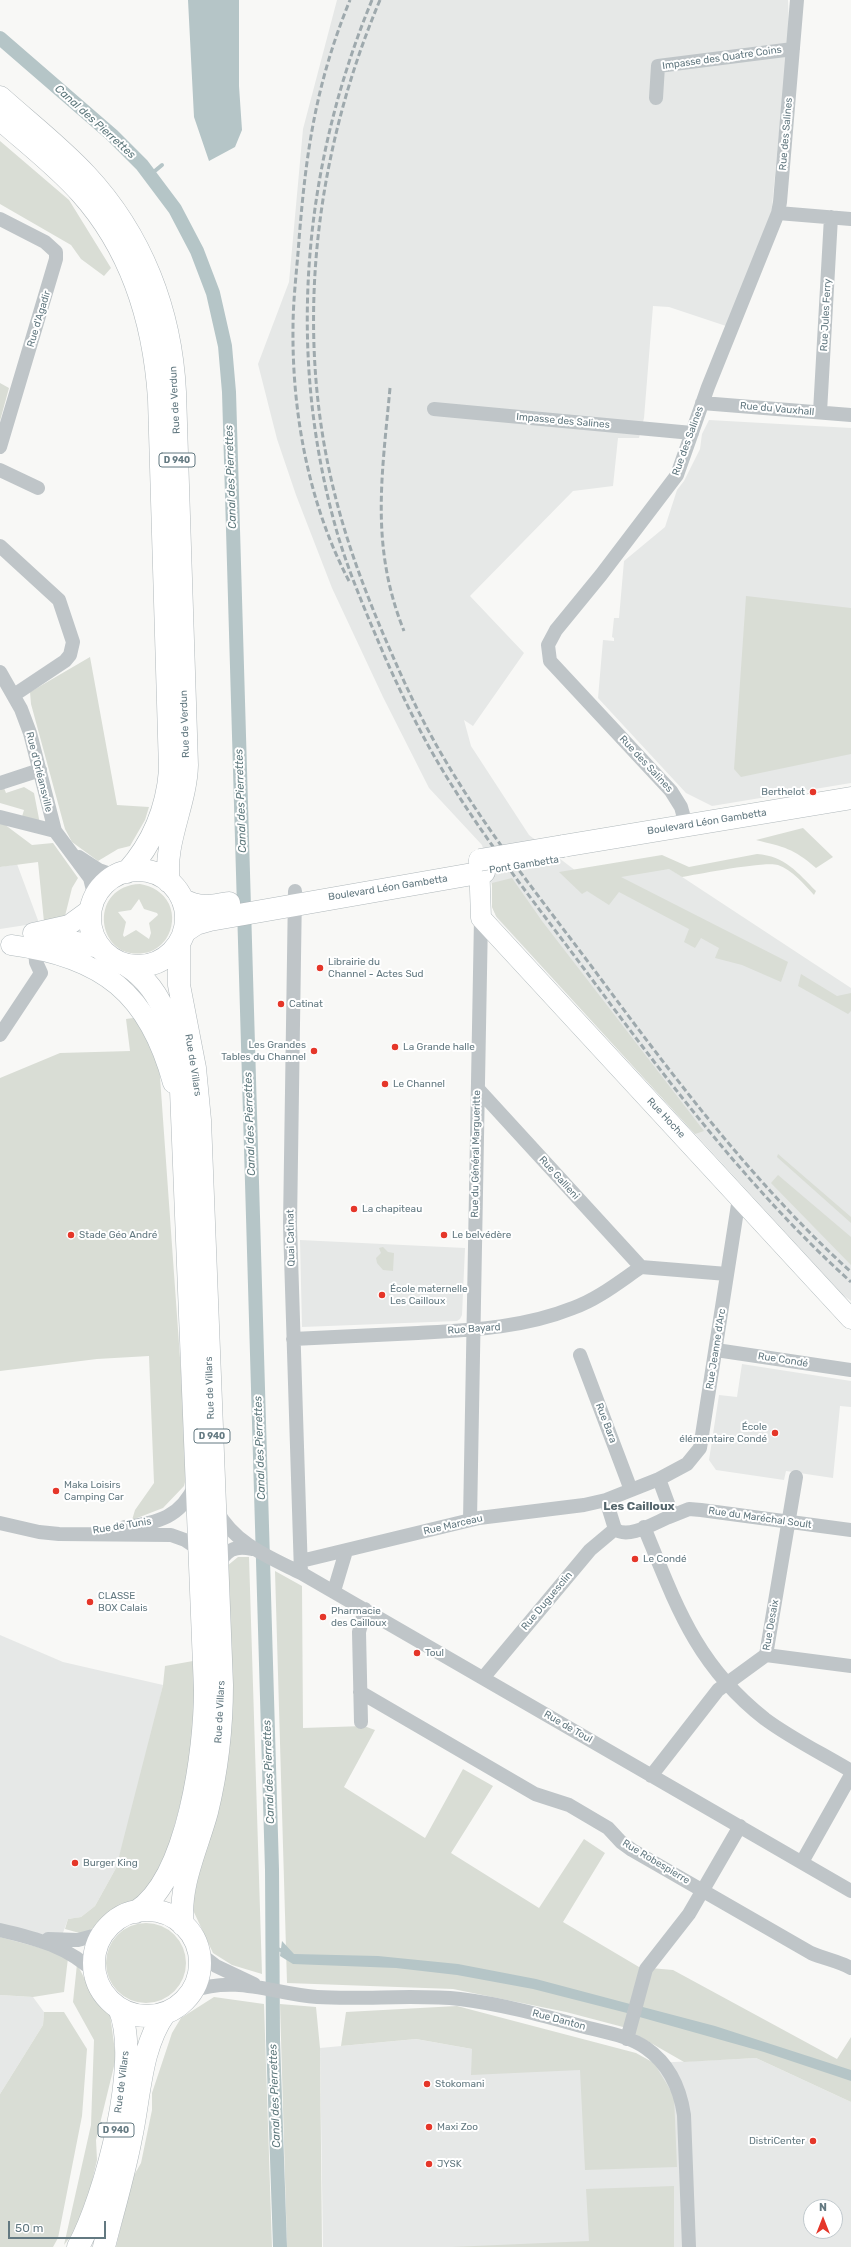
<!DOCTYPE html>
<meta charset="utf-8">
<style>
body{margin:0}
#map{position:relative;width:851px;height:2247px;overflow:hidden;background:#f8f8f6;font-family:Rubik,sans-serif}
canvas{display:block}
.north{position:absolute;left:803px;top:2199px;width:40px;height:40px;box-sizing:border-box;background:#fff;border:1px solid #c1c9cd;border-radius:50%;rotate:0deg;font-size:11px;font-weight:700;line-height:16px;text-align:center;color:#637981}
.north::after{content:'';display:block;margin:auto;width:14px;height:18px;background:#e53629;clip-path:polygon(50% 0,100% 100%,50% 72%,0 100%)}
.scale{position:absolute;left:8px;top:2221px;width:98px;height:18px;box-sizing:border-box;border:2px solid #637981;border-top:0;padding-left:5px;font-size:12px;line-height:14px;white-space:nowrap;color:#637981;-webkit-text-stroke:3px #fff;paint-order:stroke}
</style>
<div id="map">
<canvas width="851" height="2247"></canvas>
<div class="north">N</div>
<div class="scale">50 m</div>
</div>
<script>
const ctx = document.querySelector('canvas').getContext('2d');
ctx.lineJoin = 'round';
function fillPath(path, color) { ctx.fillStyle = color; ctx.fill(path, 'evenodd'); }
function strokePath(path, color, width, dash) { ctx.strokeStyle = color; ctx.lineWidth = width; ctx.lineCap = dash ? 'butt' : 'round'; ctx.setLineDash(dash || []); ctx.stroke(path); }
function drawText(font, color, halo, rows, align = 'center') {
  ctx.font = font + ' Rubik,sans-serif'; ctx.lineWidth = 4; ctx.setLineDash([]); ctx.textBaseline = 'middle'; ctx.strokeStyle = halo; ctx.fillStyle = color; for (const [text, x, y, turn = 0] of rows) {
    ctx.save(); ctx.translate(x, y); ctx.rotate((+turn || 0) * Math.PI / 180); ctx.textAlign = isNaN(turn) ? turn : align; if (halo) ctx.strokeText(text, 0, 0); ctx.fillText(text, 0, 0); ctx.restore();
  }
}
const built = new Path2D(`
 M 337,0 L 788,0 L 789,28 L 771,217 L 729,327 L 669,307 L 653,306 L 644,418 L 639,438 L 618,438 L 613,486 L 573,491 L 470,596 L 524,653 L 473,726 L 464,720 L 471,746 L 529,835 L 576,871 L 670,869 L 851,988 L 851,1301 L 843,1295 L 497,918 L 492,907 L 492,886 L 482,845 L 429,788 L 383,697 L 332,588 L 296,495 L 277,439 L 258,364 L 289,282 L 303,129 Z
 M 709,420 L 851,428 L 851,783 L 712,806 L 686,793 L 598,698 L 603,640 L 614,641 L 614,638 L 612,637 L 614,618 L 619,618 L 624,561 L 665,527 L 677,490 L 684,481 L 700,449 L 702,434 Z
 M 17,864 L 39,923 L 0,929 L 0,867 Z
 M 300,1240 L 465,1248 L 462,1315 L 460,1319 L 457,1321 L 302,1327 Z
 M 742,1364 L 851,1381 L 851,1407 L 840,1406 L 833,1478 L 786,1471 L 784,1480 L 716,1470 L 709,1460 L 719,1395 L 737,1397 Z
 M 0,1635 L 63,1662 L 163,1685 L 138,1792 L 116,1868 L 95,1906 L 81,1917 L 68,1919 L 56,1952 L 0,1937 Z
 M 0,1995 L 33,1997 L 44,2012 L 43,2025 L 0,2094 Z
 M 416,2039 L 572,2067 L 756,2058 L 851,2102 L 851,2247 L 323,2247 L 320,2048 ZM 811,2207 L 835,2207 L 835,2231 L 811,2231 Z`);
const green = new Path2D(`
 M 0,141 L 69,200 L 111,268 L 104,276 L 81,259 L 71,245 L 0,204 Z
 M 0,383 L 9,388 L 0,421 Z
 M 746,596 L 851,608 L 851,754 L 741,777 L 734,769 Z
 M 90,657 L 117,805 L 149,807 L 145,820 L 130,846 L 118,849 L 98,861 L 72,842 L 65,829 L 31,704 L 30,692 Z
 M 24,787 L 34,793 L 40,824 L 21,820 L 24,810 L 0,803 L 0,789 L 4,788 L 6,793 Z
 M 0,821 L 32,845 L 53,843 L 78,878 L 72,888 L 65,916 L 44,922 L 38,862 L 0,867 Z
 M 803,828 L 833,857 L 816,868 C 793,848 784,847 756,840 Z
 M 757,854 C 785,856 798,873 816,891 L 814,895 C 804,884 792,870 778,865 C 765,861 699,874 682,877 L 669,869 L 621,877 L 788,962 L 781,982 L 742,965 L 715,958 L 719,948 L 701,938 L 695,948 L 684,942 L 689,929 L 619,892 L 609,905 L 587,891 L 582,894 L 559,872 L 662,855 L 689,867 Z
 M 512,878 L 542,921 L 704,1131 L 695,1134 L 496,916 L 492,907 L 492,883 Z
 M 140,884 C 152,886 163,892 169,904 C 174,915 173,928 166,939 C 161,946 153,952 144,953 C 96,961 87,886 140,884 ZM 139,899 L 144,909 L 157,913 L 158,915 L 149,923 L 151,933 L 149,939 L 136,930 L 124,937 L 123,935 L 126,922 L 118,912 L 131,910 Z
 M 801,974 L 837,996 L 851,993 L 851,1011 L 848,1014 L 798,986 Z
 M 140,1017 L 159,1063 L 188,1470 L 184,1486 L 163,1508 L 132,1520 L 135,1510 L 154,1483 L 149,1356 L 97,1359 L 0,1371 L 0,1078 L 60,1053 L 130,1051 L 126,1019 Z
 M 778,1154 L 851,1217 L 851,1223 L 777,1157 Z
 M 778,1175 L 851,1237 L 851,1265 L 771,1183 Z
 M 383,1247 L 388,1252 L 394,1253 L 393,1271 L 383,1270 L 377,1263 L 376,1258 L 381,1253 L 379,1248 Z
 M 238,1557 L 249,1557 L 262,1974 L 232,1965 L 213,1953 L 192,1908 L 200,1867 L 224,1783 L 233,1701 L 227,1566 Z
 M 275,1571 L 302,1586 L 303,1728 L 364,1726 L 375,1730 L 344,1787 L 425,1838 L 463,1769 L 493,1786 L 451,1853 L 539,1908 L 584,1839 L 605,1853 L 563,1922 L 639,1967 L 673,1970 L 837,2059 L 851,2037 L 851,2102 L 756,2058 L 684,2062 L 623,2027 L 566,2012 L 453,1989 L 287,1983 Z
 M 193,1661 L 195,1708 L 190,1768 L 164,1864 L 135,1903 L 83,1934 L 65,1929 L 68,1919 L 81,1917 L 95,1906 L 116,1868 L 163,1685 L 165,1666 Z
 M106 1963a40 40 0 1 1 80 0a40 40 0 1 1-80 0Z
 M 0,1937 L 56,1952 L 68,1958 L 64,1992 L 33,1997 L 0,1995 Z
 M 77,1964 L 93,1995 L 110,2015 L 116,2058 L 96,2140 L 97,2160 L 83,2220 L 64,2245 L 91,2125 L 94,2040 L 73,2002 Z
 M 214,1997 L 264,2004 L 272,2247 L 116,2247 L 133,2177 L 141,2163 L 152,2110 L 152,2093 L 172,2033 L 181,2018 Z
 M 280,2004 L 316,2007 L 320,2048 L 322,2247 L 287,2247 Z
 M 457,2006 L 636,2053 L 654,2063 L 674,2096 L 677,2167 L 585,2170 L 580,2070 L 471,2075 L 472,2049 L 416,2039 L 341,2046 L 346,2012 Z
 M 44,2012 L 64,2012 L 87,2049 L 82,2116 L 58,2238 L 53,2247 L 0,2247 L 0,2094 L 43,2025 Z
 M 674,2186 L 674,2247 L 452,2247 L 589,2241 L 586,2189 Z`);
const water = new Path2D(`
 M 188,0 L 239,0 L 239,86 L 242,130 L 235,147 L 209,161 L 194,117 Z
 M 282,1941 L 294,1954 L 378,1956 L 458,1964 L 536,1979 L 630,2004 L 627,2013 L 533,1989 L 457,1975 L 396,1968 L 293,1964 L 280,1956 Z
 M 639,2006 L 715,2026 L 851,2070 L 851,2081 L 764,2052 L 636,2016 Z`);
const stream = new Path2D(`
 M 150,175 L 162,165
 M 273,1947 L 285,1952`);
const canal = new Path2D(`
 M 0,38 L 112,135 L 142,165 L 175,209 L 197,251 L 213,293 L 225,346 L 229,392 L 272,1869 L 273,2040 L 280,2247`);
const street = new Path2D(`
 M 656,98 L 658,66 L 793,49
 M 778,213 L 851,219
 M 0,219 L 45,242 L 56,252 L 56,259 L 0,447
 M 702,403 L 851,415
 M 434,409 L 692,433
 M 820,412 L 831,217
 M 0,470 L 38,488
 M 0,546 L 59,600 L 73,642 L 70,655 L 65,661 L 14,695
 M 0,672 L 21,709 L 30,733 L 55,831 L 90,878 L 95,898
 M 0,783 L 40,770
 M 0,817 L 55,831
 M 686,825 L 681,807 L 671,791 L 550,661 L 548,645 L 556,630 L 601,575 L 677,475 L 708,387 L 778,213 L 780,202 L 797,0
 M 79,857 L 99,870 L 116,876
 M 295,891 L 290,1225 L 301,1573
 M 0,1035 L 41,973 L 36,962 L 35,949
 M 478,1089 L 641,1267
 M 641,1267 L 727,1274
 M 293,1339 C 335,1337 376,1335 418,1333 C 471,1330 523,1328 573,1308 C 598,1299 619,1282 641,1267
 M 716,1350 L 851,1370
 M 580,1355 L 631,1490
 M 659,1479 L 687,1464 L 700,1448 L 739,1198
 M 659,1479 L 670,1509 L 669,1517 C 656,1522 628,1540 615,1529 L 606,1500 Z
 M 217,1511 C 235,1544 269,1557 301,1573 L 851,1891
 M 669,1517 L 689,1509 L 701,1510 L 851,1530
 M 470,1520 L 481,918
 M 0,1523 L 39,1532 L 59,1534 L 171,1535 L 185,1540 L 200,1550
 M 125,1527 C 158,1523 181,1517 195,1485
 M 644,1527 C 676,1605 696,1665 765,1719 C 792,1739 823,1754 851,1771
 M 301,1561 L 479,1518 L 584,1505 L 606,1500
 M 218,1567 C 225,1550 235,1545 252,1549
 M 334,1591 L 346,1551
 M 766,1655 L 851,1666
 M 483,1678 L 590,1550 L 615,1529
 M 360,1692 L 535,1794 L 569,1805 L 608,1828 L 621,1842 L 632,1850 L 811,1953 C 825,1959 838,1961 851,1968
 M 361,1722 L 359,1632 L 365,1609
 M 651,1776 L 718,1690 L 766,1655 L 796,1477
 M 802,1862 L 851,1775
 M 0,1930 C 35,1938 70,1947 96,1974
 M 48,1939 L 78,1940 L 104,1933
 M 199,1953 L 216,1966 L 254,1984
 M 192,1991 C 237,1975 274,1994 317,1997 C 364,2000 413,1994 460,1999 C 501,2004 541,2015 581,2026 C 603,2032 628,2035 646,2048 C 669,2064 680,2088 684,2115 L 689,2247
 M 627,2039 L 646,1969 L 689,1914 L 740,1826`);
const secondary = new Path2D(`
 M 479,860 L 481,918 L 851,1319
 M 33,933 L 69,925 L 91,909
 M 36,942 L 78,942 L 101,949
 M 11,945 C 103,957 149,994 173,1083`);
const primary = new Path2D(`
 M 0,97 C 29,123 60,147 86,175 C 142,235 171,311 175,392 L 187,765 C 186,805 163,843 169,882
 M 0,119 C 27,143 57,166 81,193 C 133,251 154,323 159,399 L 170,770 C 167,809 153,843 127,872
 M 563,846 L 851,798
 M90 918a48 48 0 1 1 96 0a48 48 0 1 1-96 0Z
 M 182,899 C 198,909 213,906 229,903
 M 184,932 L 196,924 L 210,920 L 484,872
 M 179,945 L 179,985 L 195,1068 L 200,1120 L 222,1685 C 222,1728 217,1771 207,1812 C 197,1849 178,1886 183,1925
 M 126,965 C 169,992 176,1043 181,1090 L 205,1690 C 205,1748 189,1878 136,1912
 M94 1963a53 53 0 1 1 106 0a53 53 0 1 1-106 0Z
 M 78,2247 C 105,2198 142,2060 119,2008
 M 104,2247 C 113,2211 124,2175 131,2138 C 140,2097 140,2048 165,2013`);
const rail = new Path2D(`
 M 372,0 C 301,172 286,360 339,539 C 351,578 368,617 384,655 C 401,693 419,731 440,766 C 483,838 535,903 585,970 C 667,1080 749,1190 851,1282
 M 380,0 C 314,156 293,334 336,499 C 348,546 365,591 384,636 C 402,678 421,720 445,760 C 488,833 541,899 592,967 C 672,1075 752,1182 851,1272
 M 390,388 C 382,476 370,546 404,631
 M 349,581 C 309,505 292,414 293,328 C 293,299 297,269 299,240 C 306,151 316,83 350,0`);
const primaryBridge = new Path2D(`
 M 480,860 L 563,846`);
const markers = [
 [813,792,4,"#e53629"],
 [320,968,4,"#e53629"],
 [281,1004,4,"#e53629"],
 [395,1047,4,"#e53629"],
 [314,1051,4,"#e53629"],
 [385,1084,4,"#e53629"],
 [354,1209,4,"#e53629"],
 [71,1235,4,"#e53629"],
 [444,1235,4,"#e53629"],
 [382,1295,4,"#e53629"],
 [775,1433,4,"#e53629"],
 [56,1491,4,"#e53629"],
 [635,1559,4,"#e53629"],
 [90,1602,4,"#e53629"],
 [323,1617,4,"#e53629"],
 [417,1653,4,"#e53629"],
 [75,1863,4,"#e53629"],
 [427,2084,4,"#e53629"],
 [429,2127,4,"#e53629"],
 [813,2141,4,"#e53629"],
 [429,2164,4,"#e53629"]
];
const shields = [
 [177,460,36],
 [212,1436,36],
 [116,2130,36]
];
const shieldNames = [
 ["D 940",177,460],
 ["D 940",212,1436],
 ["D 940",116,2130]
];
const streetNames = [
 ["Impasse des Quatre Coins",722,58,-8],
 ["Rue des Salines",786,134,-85],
 ["Rue Jules Ferry",826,315,-87],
 ["Rue d'Agadir",39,319,-73],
 ["Rue de Verdun",175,400,-93],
 ["Rue du Vauxhall",777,409,5],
 ["Impasse des Salines",563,421,5],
 ["Rue des Salines",688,441,-70],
 ["Rue de Verdun",185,724,-92],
 ["Rue des Salines",646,764,47],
 ["Rue d'Orléansville",39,772,76],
 ["Boulevard Léon Gambetta",707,822,-9],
 ["Pont Gambetta",524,865,-9],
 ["Boulevard Léon Gambetta",388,888,-9],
 ["Rue de Villars",193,1065,81],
 ["Rue Hoche",666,1118,47],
 ["Rue du Général Margueritte",476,1154,-89],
 ["Rue Gallieni",559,1178,48],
 ["Quai Catinat",291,1238,-91],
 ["Rue Bayard",474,1329,-4],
 ["Rue Jeanne d'Arc",716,1349,-81],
 ["Rue Condé",783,1360,9],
 ["Rue de Villars",210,1388,-92],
 ["Rue Bara",606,1423,69],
 ["Rue du Maréchal Soult",760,1518,8],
 ["Rue Marceau",453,1525,-13],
 ["Rue de Tunis",122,1526,-9],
 ["Rue Duguesclin",547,1601,-50],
 ["Rue Desaix",771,1625,-80],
 ["Rue de Villars",220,1712,-87],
 ["Rue de Toul",568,1727,30],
 ["Rue Robespierre",656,1862,31],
 ["Rue Danton",559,2020,15],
 ["Rue de Villars",122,2082,-83]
];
const poiNames = [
 ["Berthelot",805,792,"right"],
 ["Librairie du",328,962],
 ["Channel - Actes Sud",328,974],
 ["Catinat",289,1004],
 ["Les Grandes",306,1045,"right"],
 ["Tables du Channel",306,1057,"right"],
 ["La Grande halle",403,1047],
 ["Le Channel",393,1084],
 ["La chapiteau",362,1209],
 ["Stade Géo André",79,1235],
 ["Le belvédère",452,1235],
 ["École maternelle",390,1289],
 ["Les Cailloux",390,1301],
 ["École",767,1427,"right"],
 ["élémentaire Condé",767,1439,"right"],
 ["Maka Loisirs",64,1485],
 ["Camping Car",64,1497],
 ["Le Condé",643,1559],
 ["CLASSE",98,1596],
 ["BOX Calais",98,1608],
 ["Pharmacie",331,1611],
 ["des Cailloux",331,1623],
 ["Toul",425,1653],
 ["Burger King",83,1863],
 ["Stokomani",435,2084],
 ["Maxi Zoo",437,2127],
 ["DistriCenter",805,2141,"right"],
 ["JYSK",437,2164]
];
const waterNames = [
 ["Canal des Pierrettes",95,122,42],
 ["Canal des Pierrettes",231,477,-92],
 ["Canal des Pierrettes",241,801,-92],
 ["Canal des Pierrettes",250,1124,-92],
 ["Canal des Pierrettes",260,1448,-92],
 ["Canal des Pierrettes",269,1772,-92],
 ["Canal des Pierrettes",275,2096,-92]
];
const quarterNames = [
 ["Les Cailloux",639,1507]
];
fillPath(built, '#e6e8e7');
fillPath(green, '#d9ddd5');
fillPath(water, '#b5c5c7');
strokePath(stream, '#b5c5c7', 4);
strokePath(canal, '#b5c5c7', 14);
strokePath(secondary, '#b1babd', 21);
strokePath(primary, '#b0b8bb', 23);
strokePath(street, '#bfc5c8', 14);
strokePath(secondary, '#fff', 20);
strokePath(primary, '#fff', 22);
strokePath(rail, '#9ea9ad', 3, [6, 3]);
strokePath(primaryBridge, '#b0b8bb', 23, []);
strokePath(primaryBridge, '#fff', 22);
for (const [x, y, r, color] of markers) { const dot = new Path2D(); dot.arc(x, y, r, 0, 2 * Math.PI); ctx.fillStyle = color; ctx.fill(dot); strokePath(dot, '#fff', 1.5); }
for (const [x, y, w] of shields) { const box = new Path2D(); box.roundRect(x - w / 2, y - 7, w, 14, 3); ctx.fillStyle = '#fff'; ctx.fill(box); strokePath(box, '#637981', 1); }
drawText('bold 9px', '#637981', null, shieldNames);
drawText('10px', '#637981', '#fff', streetNames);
drawText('10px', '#637981', '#fff', poiNames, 'left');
drawText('italic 11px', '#5e787c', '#fff', waterNames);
drawText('bold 12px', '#55666c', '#fff', quarterNames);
</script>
